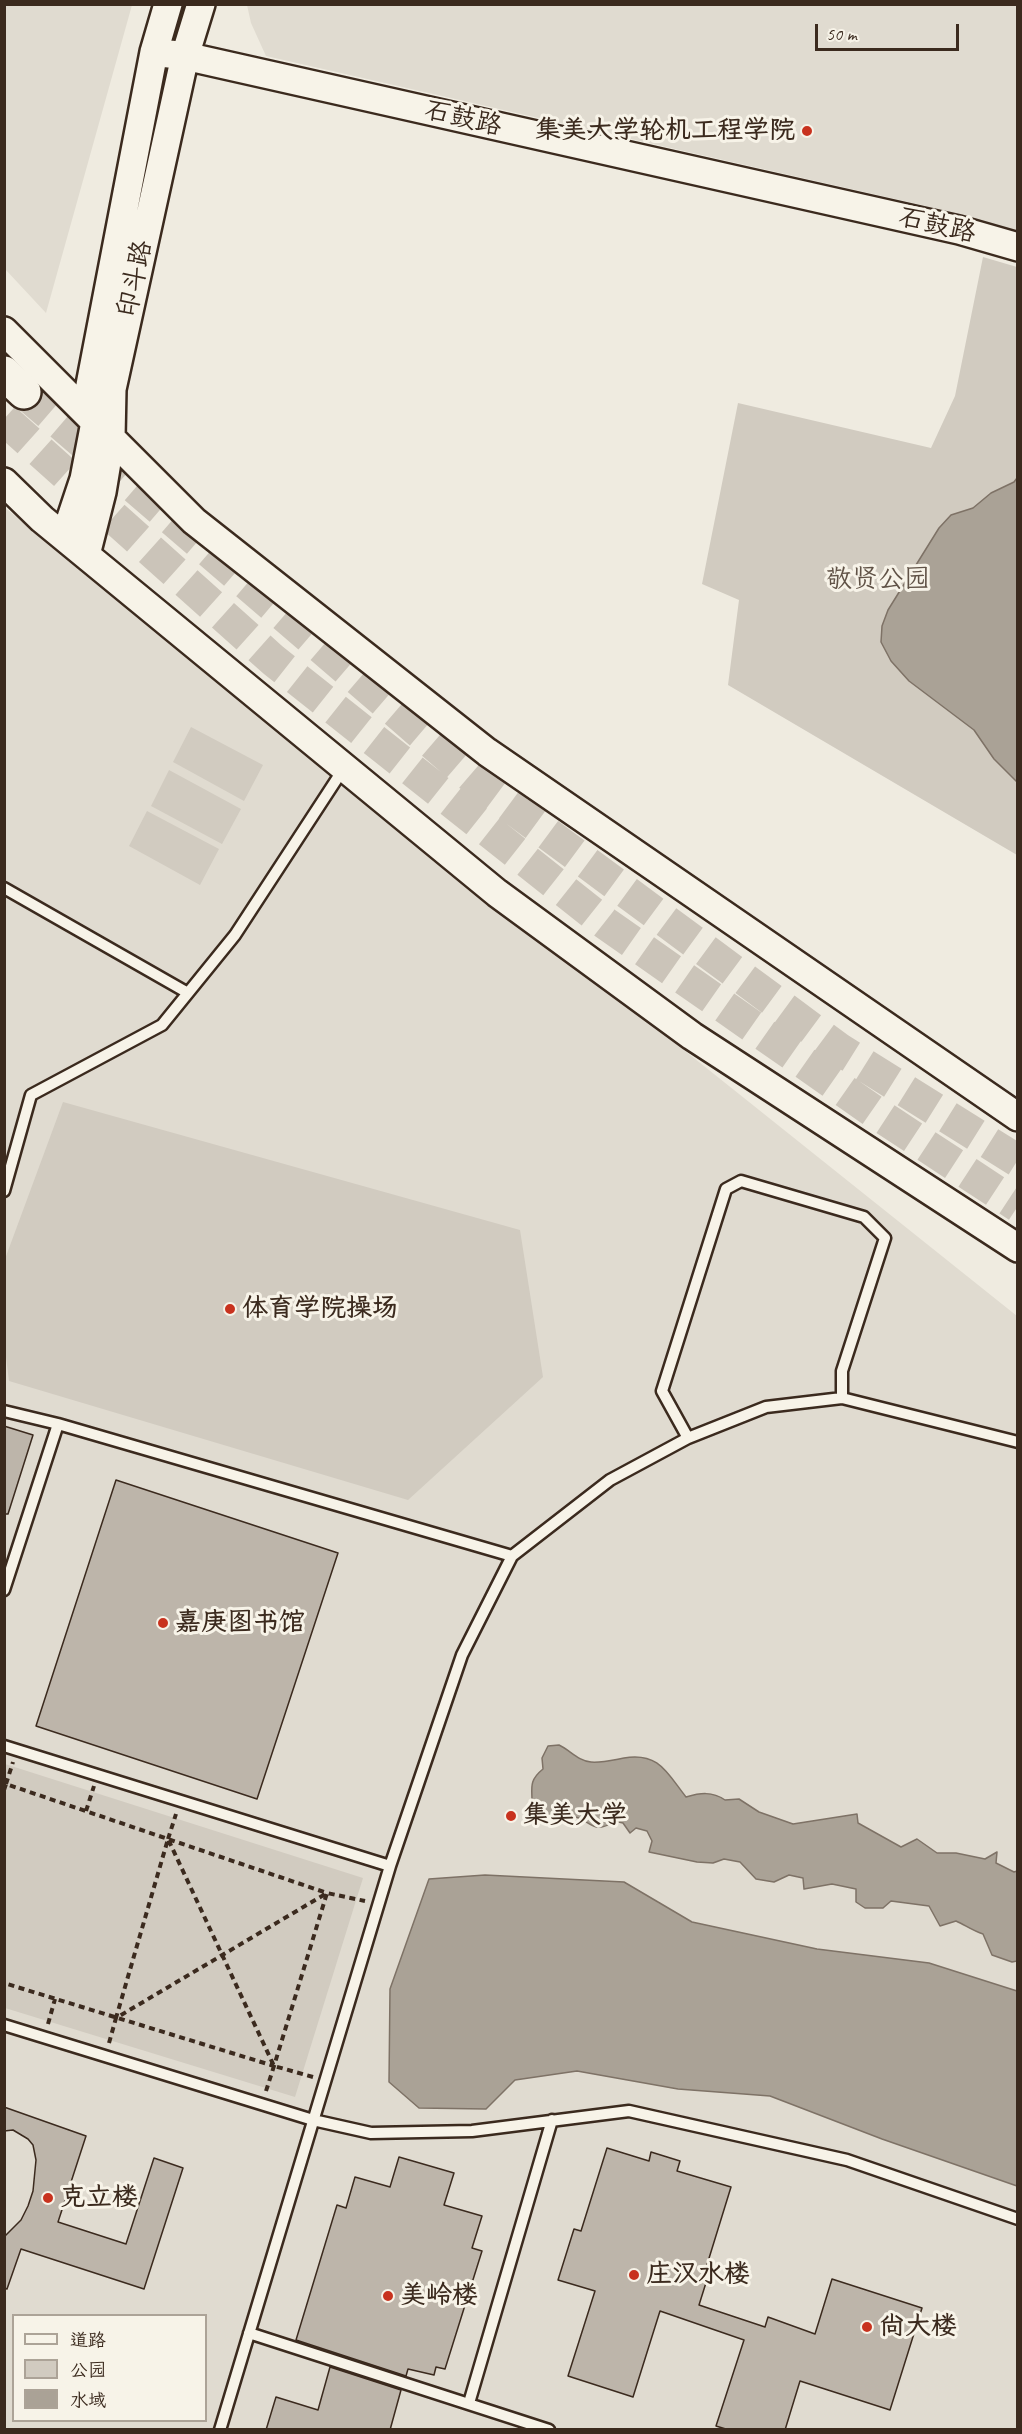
<!DOCTYPE html>
<meta charset="utf-8">
<style>
body{margin:0}
#map{position:relative;width:1022px;height:2434px;overflow:hidden;background:#efebe0;font-family:Caveat,"LXGW WenKai TC",sans-serif}
canvas{display:block}
.frame{position:absolute;inset:0;border:6px solid #3b2a1e;pointer-events:none}
.legend{position:absolute;left:12px;top:2314px;width:195px;height:108px;box-sizing:border-box;background:#f7f3e8;border:2px solid #aca397;margin:0;padding:8px 10px;list-style:none;font-size:18px;color:#3b2a1e}
.legend li{display:flex;align-items:center;gap:12px;height:30px}
.legend b{width:30px;border:2px solid #aca397}
.scale{position:absolute;left:815px;top:24px;width:144px;height:27px;box-sizing:border-box;border:3px solid #3b2a1e;border-top:0;padding-left:8px;font-size:18px;line-height:21px;white-space:nowrap;color:#3b2a1e;-webkit-text-stroke:4px #f7f3e8;paint-order:stroke}
</style>
<div id="map">
<canvas width="1022" height="2434"></canvas>
<div class="frame"></div>
<ul class="legend">
<li><b style="height:8px;background:#f7f3e8"></b>道路</li>
<li><b style="height:16px;background:#d1cbc0"></b>公园</li>
<li><b style="height:16px;background:#aaa296"></b>水域</li>
</ul>
<div class="scale">50 m</div>
</div>
<script>
const ctx = document.querySelector('canvas').getContext('2d');
ctx.lineJoin = 'round';
function fillPath(path, color) { ctx.fillStyle = color; ctx.fill(path, 'evenodd'); }
function strokePath(path, color, width, dash) { ctx.strokeStyle = color; ctx.lineWidth = width; ctx.lineCap = dash ? 'butt' : 'round'; ctx.setLineDash(dash || []); ctx.stroke(path); }
function drawText(font, color, halo, rows, align = 'center') {
  ctx.font = font + ' Caveat,"LXGW WenKai TC",sans-serif'; ctx.lineWidth = 6; ctx.setLineDash([]); ctx.textBaseline = 'middle'; ctx.strokeStyle = halo; ctx.fillStyle = color; for (const [text, x, y, turn = 0] of rows) {
    ctx.save(); ctx.translate(x, y); ctx.rotate((+turn || 0) * Math.PI / 180); ctx.textAlign = isNaN(turn) ? turn : align; if (halo) ctx.strokeText(text, 0, 0); ctx.fillText(text, 0, 0); ctx.restore();
  }
}
const built = new Path2D(`
 M 5,4 L 132,5 L 46,313 L 5,269 Z
 M 247,5 L 1017,5 L 1017,232 L 926,206 L 266,56 L 251,23 Z
 M 4,507 L 1017,1316 L 1017,2429 L 5,2429 ZM 14,2316 L 206,2316 L 206,2420 L 14,2420 Z`);
const green = new Path2D(`
 M 983,257 L 1017,267 L 1017,855 L 728,685 L 739,600 L 702,584 L 738,403 L 931,448 L 955,396 Z
 M 191,727 L 263,765 L 244,801 L 173,762 Z
 M 169,770 L 241,809 L 222,844 L 151,806 Z
 M 147,811 L 219,849 L 200,885 L 129,846 Z
 M 63,1102 L 520,1230 L 543,1377 L 408,1500 L 9,1381 L 4,1341 L 5,1259 Z
 M 5,1764 L 363,1878 L 295,2097 L 5,2008 Z`);
const water = new Path2D(`
 M 1017,478 L 1017,782 L 994,759 L 974,730 L 909,681 L 891,661 L 881,642 L 882,626 L 888,610 L 939,528 L 951,515 L 973,508 L 991,493 L 1014,482 Z
 M 559,1745 C 570,1750 578,1761 591,1762 C 601,1763 613,1760 624,1758 C 659,1752 667,1773 686,1797 C 700,1793 712,1791 725,1800 L 739,1799 L 759,1812 L 793,1824 L 857,1814 L 858,1823 L 901,1847 L 917,1839 L 937,1853 L 956,1853 L 985,1859 L 997,1852 L 996,1863 L 1014,1872 L 1017,1871 L 1017,1961 L 1012,1962 L 992,1955 L 983,1934 C 973,1931 965,1925 956,1921 L 940,1926 L 929,1906 L 891,1901 L 883,1908 L 865,1908 L 856,1902 L 856,1889 L 832,1884 L 804,1889 L 803,1878 L 789,1875 L 774,1882 L 756,1879 L 740,1862 L 724,1859 L 713,1863 L 697,1862 L 649,1852 L 652,1841 L 647,1831 L 636,1828 L 630,1833 L 623,1823 L 614,1821 C 593,1837 590,1818 571,1816 C 561,1816 551,1818 542,1817 L 532,1808 C 533,1789 527,1782 543,1769 L 542,1758 L 548,1746 Z
 M 485,1875 L 624,1882 L 692,1922 L 817,1949 L 929,1963 L 1017,1991 L 1017,2186 L 882,2139 L 770,2096 L 678,2089 L 577,2071 L 515,2080 L 486,2109 L 419,2108 L 389,2082 L 390,1989 L 429,1879 Z`);
const building = new Path2D(`
 M 4,1426 L 33,1435 L 8,1514 L 4,1514 Z
 M 116,1480 L 338,1553 L 257,1799 L 36,1726 Z
 M 4,2107 L 86,2136 L 58,2222 L 126,2244 L 154,2158 L 183,2168 L 144,2289 L 21,2249 L 7,2289 L 4,2288 L 4,2237 L 21,2220 L 28,2206 L 33,2191 L 36,2160 L 33,2145 L 28,2139 L 13,2130 L 4,2131 Z
 M 607,2148 L 649,2161 L 651,2152 L 680,2161 L 677,2171 L 731,2187 L 706,2268 L 710,2270 L 699,2305 L 765,2327 L 768,2317 L 815,2334 L 832,2279 L 922,2308 L 890,2410 L 800,2381 L 785,2430 L 729,2430 L 716,2426 L 744,2340 L 660,2311 L 633,2397 L 568,2376 L 595,2291 L 558,2280 L 574,2229 L 581,2231 Z
 M 399,2157 L 454,2173 L 444,2205 L 482,2216 L 472,2248 L 482,2251 L 445,2369 L 436,2367 L 434,2375 L 408,2369 L 406,2376 L 296,2340 L 337,2205 L 346,2208 L 355,2177 L 390,2187 Z
 M 330,2367 L 401,2390 L 390,2430 L 266,2430 L 276,2397 L 318,2410 Z`);
const highwayTunnel = new Path2D(`
 M 24,392 L 479,783 L 839,1049 L 1018,1161
 M 4,419 L 273,660 L 605,923 L 873,1111 L 1018,1206`);
const path = new Path2D(`
 M 6,1784 L 13,1762
 M 4,1790 L 6,1784 L 327,1893 L 274,2066 L 4,1983
 M 86,1811 L 94,1786
 M 168,1839 L 176,1814
 M 48,2024 L 55,1999
 M 109,2043 L 116,2018
 M 313,2077 L 274,2066 L 168,1839 L 116,2018 L 327,1893 L 365,1901
 M 266,2091 L 274,2066`);
const lane = new Path2D(`
 M 4,888 L 188,993
 M 4,1191 L 31,1095 L 162,1025 L 235,935 L 344,768
 M 4,1411 L 58,1424 L 512,1556
 M 688,1438 L 662,1391 L 726,1189 L 741,1181 L 864,1217 L 885,1238 L 842,1371 L 842,1398
 M 4,1590 L 58,1424
 M 4,1746 L 390,1866
 M 4,2025 L 313,2120 L 371,2133 L 472,2131 L 629,2111 L 847,2160 L 1018,2219
 M 249,2333 L 549,2430
 M 469,2403 L 552,2120
 M 220,2430 L 390,1866 L 462,1655 L 512,1556 L 610,1480 L 688,1438 L 766,1407 L 842,1398 L 1018,1442`);
const secondary = new Path2D(`
 M 154,52 L 185,56 L 959,230 L 1018,247
 M 4,331 L 194,521 L 487,752 L 1018,1117
 M 4,482 L 42,519 L 497,893 L 692,1036 L 1018,1248
 M 65,536 L 84,479 L 95,422 L 90,385 L 154,52 L 168,4
 M 86,555 L 102,492 L 111,438 L 112,389 L 185,56 L 201,4`);
const highway = new Path2D(`
 M 4,373 L 24,392`);
const markers = [
 [807,131,6,"#c8321e"],
 [230,1309,6,"#c8321e"],
 [163,1623,6,"#c8321e"],
 [511,1816,6,"#c8321e"],
 [48,2198,6,"#c8321e"],
 [634,2275,6,"#c8321e"],
 [388,2296,6,"#c8321e"],
 [867,2327,6,"#c8321e"]
];
const streetNames = [
 ["石鼓路",463,119,13],
 ["石鼓路",937,226,13],
 ["印斗路",136,279,-78]
];
const poiNames = [
 ["集美大学轮机工程学院",795,131,"right"],
 ["体育学院操场",242,1309],
 ["嘉庚图书馆",175,1623],
 ["集美大学",523,1816],
 ["克立楼",60,2198],
 ["庄汉水楼",646,2275],
 ["美岭楼",400,2296],
 ["尚大楼",879,2327]
];
const parkNames = [
 ["敬贤公园",878,580]
];
fillPath(built, '#e0dbd0');
fillPath(green, '#d1cbc0');
fillPath(water, '#aaa296');
strokePath(water, '#7e7266', 1.5);
fillPath(building, '#bdb5aa');
strokePath(building, '#3b2a1e', 1.5);
strokePath(highwayTunnel, '#cbc4b9', 33, [33, 16]);
strokePath(lane, '#3b2a1e', 15);
strokePath(secondary, '#3b2a1e', 32);
strokePath(highway, '#3b2a1e', 38);
strokePath(path, '#3b2a1e', 4, [6, 4.5]);
strokePath(lane, '#f7f3e8', 10);
strokePath(secondary, '#f7f3e8', 27);
strokePath(highway, '#f7f3e8', 33);
for (const [x, y, r, color] of markers) { const dot = new Path2D(); dot.arc(x, y, r, 0, 2 * Math.PI); ctx.fillStyle = color; ctx.fill(dot); strokePath(dot, '#f7f3e8', 2); }
drawText('26px', '#3b2a1e', '#f7f3e8', streetNames);
drawText('bold 26px', '#3b2a1e', '#f7f3e8', poiNames, 'left');
drawText('26px', '#605246', '#f7f3e8', parkNames);
</script>
